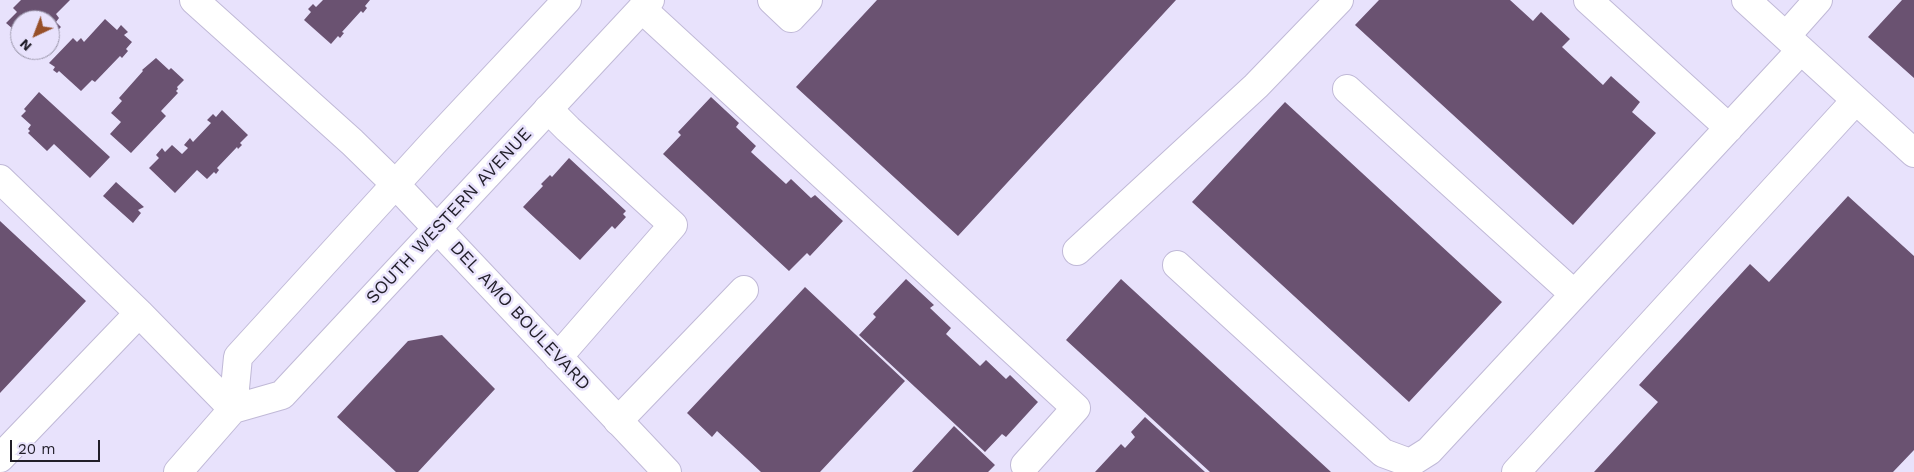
<!DOCTYPE html>
<style>
body{margin:0}
#map{position:relative;width:1914px;height:472px;overflow:hidden;background:#e8e2fc;font-family:"Work Sans",sans-serif}
canvas{display:block}
.north{position:absolute;left:10px;top:10px;width:50px;height:50px;box-sizing:border-box;background:#e8e2fc;border:1px solid #9894a8;border-radius:50%;rotate:223deg;font-size:14px;font-weight:700;line-height:20px;text-align:center;color:#211e29}
.north::after{content:'';display:block;margin:auto;width:18px;height:22px;background:#975029;clip-path:polygon(50% 0,100% 100%,50% 72%,0 100%)}
.scale{position:absolute;left:10px;top:440px;width:90px;height:22px;box-sizing:border-box;border:2px solid #211e29;border-top:0;padding-left:6px;font-size:15px;line-height:18px;white-space:nowrap;color:#211e29;-webkit-text-stroke:4px #e8e2fc;paint-order:stroke}
</style>
<div id="map">
<canvas width="1914" height="472"></canvas>
<div class="north">N</div>
<div class="scale">20 m</div>
</div>
<script>
const ctx = document.querySelector('canvas').getContext('2d');
ctx.lineJoin = 'round';
function fillPath(path, color) { ctx.fillStyle = color; ctx.fill(path, 'evenodd'); }
function strokePath(path, color, width, dash) { ctx.strokeStyle = color; ctx.lineWidth = width; ctx.lineCap = dash ? 'butt' : 'round'; ctx.setLineDash(dash || []); ctx.stroke(path); }
function drawText(font, color, halo, rows, align = 'center') {
  ctx.font = font + ' "Work Sans",sans-serif'; ctx.lineWidth = 5; ctx.setLineDash([]); ctx.textBaseline = 'middle'; ctx.strokeStyle = halo; ctx.fillStyle = color; for (const [text, x, y, turn = 0] of rows) {
    ctx.save(); ctx.translate(x, y); ctx.rotate((+turn || 0) * Math.PI / 180); ctx.textAlign = isNaN(turn) ? turn : align; if (halo) ctx.strokeText(text, 0, 0); ctx.fillText(text, 0, 0); ctx.restore();
  }
}
const building = new Path2D(`
 M 21,0 L 70,0 L 56,14 L 59,18 L 56,22 L 61,27 L 50,38 L 50,20 L 20,20 L 20,35 L 6,23 L 17,12 L 13,8 Z
 M 323,0 L 370,0 L 365,6 L 367,8 L 363,13 L 361,11 L 342,32 L 344,33 L 340,38 L 338,36 L 331,44 L 304,20 L 311,12 L 308,9 L 313,4 L 316,7 Z
 M 877,0 L 1176,0 L 958,236 L 796,87 Z
 M 1379,0 L 1510,0 L 1533,21 L 1541,12 L 1570,39 L 1562,47 L 1603,85 L 1611,76 L 1640,102 L 1632,112 L 1656,133 L 1573,225 L 1355,25 Z
 M 1902,0 L 1914,0 L 1914,78 L 1868,37 Z
 M 105,19 L 117,30 L 121,25 L 128,32 L 124,35 L 132,42 L 126,49 L 128,51 L 122,58 L 120,56 L 95,82 L 92,80 L 81,91 L 59,71 L 57,73 L 53,70 L 55,67 L 49,63 L 73,38 L 77,42 L 81,38 L 84,42 Z
 M 156,58 L 169,70 L 171,68 L 184,80 L 177,87 L 178,89 L 176,91 L 178,93 L 161,111 L 166,116 L 131,153 L 110,134 L 121,122 L 111,113 L 122,101 L 119,98 L 143,71 L 142,70 Z
 M 39,92 L 110,157 L 90,178 L 54,144 L 47,151 L 28,133 L 30,131 L 28,129 L 31,125 L 21,116 L 26,111 L 24,109 Z
 M 711,97 L 739,123 L 736,127 L 756,146 L 751,152 L 786,184 L 791,179 L 811,198 L 815,195 L 843,221 L 810,256 L 807,253 L 789,271 L 663,154 L 681,135 L 678,132 Z
 M 1285,102 L 1502,302 L 1409,402 L 1192,202 Z
 M 222,110 L 248,135 L 240,143 L 242,145 L 238,149 L 237,147 L 217,168 L 219,170 L 216,174 L 214,172 L 207,179 L 197,170 L 175,193 L 149,168 L 159,158 L 156,155 L 162,148 L 165,152 L 172,145 L 182,154 L 188,148 L 184,145 L 190,138 L 193,142 L 211,123 L 207,120 L 213,114 L 216,117 Z
 M 569,158 L 626,211 L 623,214 L 626,217 L 615,229 L 612,226 L 580,260 L 523,207 L 543,186 L 541,184 L 550,175 L 552,177 Z
 M 116,182 L 144,207 L 138,210 L 141,213 L 133,223 L 103,196 Z
 M 1848,196 L 1914,256 L 1914,450 L 1893,472 L 1594,472 L 1658,402 L 1639,385 L 1750,264 L 1769,282 Z
 M 0,221 L 86,301 L 0,393 Z
 M 906,279 L 934,305 L 930,308 L 951,328 L 946,334 L 980,366 L 986,360 L 1006,379 L 1010,375 L 1038,402 L 1006,437 L 1002,434 L 985,452 L 859,335 L 876,317 L 873,314 Z
 M 1121,279 L 1331,472 L 1210,472 L 1066,340 Z
 M 805,287 L 905,381 L 820,472 L 761,472 L 717,431 L 712,437 L 687,413 Z
 M 442,335 L 495,389 L 418,472 L 396,472 L 337,417 L 408,341 Z
 M 1145,417 L 1205,472 L 1095,472 L 1121,444 L 1125,448 L 1135,437 L 1131,432 Z
 M 954,426 L 995,465 L 988,472 L 912,472 Z`);
const minor = new Path2D(`
 M 194,0 L 352,142 L 395,184
 M 772,0 L 791,18 L 808,0
 M 1588,0 L 1729,128
 M 1746,0 L 1914,153
 M 642,9 L 1076,408 L 1025,465
 M 1786,36 L 1818,0
 M 1347,89 L 1574,294
 M 548,109 L 568,129 L 673,225 L 558,357
 M 0,179 L 139,313 L 0,458
 M 1077,251 L 1256,86 L 1339,0
 M 1177,265 L 1383,453 L 1410,463 L 1429,451 L 1801,50
 M 139,313 L 233,409
 M 618,421 L 744,290
 M 1516,472 L 1856,100`);
const major = new Path2D(`
 M 395,184 L 667,472
 M 233,409 L 238,357 L 434,142 L 567,0
 M 178,472 L 233,409 L 282,395 L 650,0`);
const streetNames = [
 ["SOUTH WESTERN AVENUE",449,216,-47],
 ["DEL AMO BOULEVARD",520,316,47]
];
fillPath(building, '#6a5271');
strokePath(minor, '#c0b9d7', 30);
strokePath(major, '#c0b9d7', 30);
strokePath(minor, '#fff', 28);
strokePath(major, '#fff', 28);
drawText('18px', '#211e29', '#e8e2fc', streetNames);
</script>
